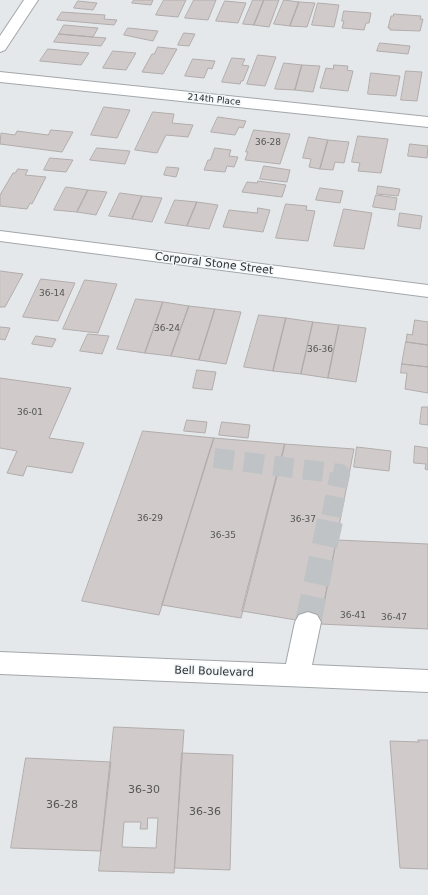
<!DOCTYPE html>
<style>
body{margin:0}
canvas{display:block;background:#e4e8eb}
</style>
<canvas width="428" height="895"></canvas>
<script>
const ctx = document.querySelector('canvas').getContext('2d');
ctx.lineJoin = 'round';
function fillPath(path, color) { ctx.fillStyle = color; ctx.fill(path, 'evenodd'); }
function strokePath(path, color, width, dash) { ctx.strokeStyle = color; ctx.lineWidth = width; ctx.lineCap = dash ? 'butt' : 'round'; ctx.setLineDash(dash || []); ctx.stroke(path); }
function drawText(font, color, halo, rows, align = 'center') {
  ctx.font = font + ' "DejaVu Sans",sans-serif'; ctx.lineWidth = 3; ctx.setLineDash([]); ctx.textBaseline = 'middle'; ctx.strokeStyle = halo; ctx.fillStyle = color; for (const [text, x, y, turn = 0] of rows) {
    ctx.save(); ctx.translate(x, y); ctx.rotate((+turn || 0) * Math.PI / 180); ctx.textAlign = isNaN(turn) ? turn : align; if (halo) ctx.strokeText(text, 0, 0); ctx.fillText(text, 0, 0); ctx.restore();
  }
}
const building = new Path2D(`
 M 134,0 L 153,0 L 151,5 L 132,3 Z
 M 164,0 L 186,0 L 178,17 L 156,15 Z
 M 194,0 L 216,0 L 208,20 L 185,18 Z
 M 253,0 L 264,0 L 254,25 L 243,24 Z
 M 264,0 L 279,0 L 269,27 L 254,25 Z
 M 284,0 L 299,2 L 290,26 L 274,24 Z
 M 78,1 L 97,3 L 93,10 L 74,8 Z
 M 225,1 L 246,3 L 238,23 L 216,21 Z
 M 299,2 L 315,3 L 307,27 L 290,26 Z
 M 318,3 L 339,5 L 334,27 L 312,25 Z
 M 344,11 L 371,13 L 369,23 L 366,23 L 364,30 L 342,28 L 344,21 L 342,21 Z
 M 62,12 L 105,15 L 104,19 L 117,20 L 114,25 L 57,20 Z
 M 394,14 L 421,16 L 420,19 L 423,19 L 420,31 L 390,30 L 390,28 L 388,28 L 391,16 L 393,16 Z
 M 64,25 L 98,28 L 93,37 L 59,34 Z
 M 128,28 L 158,31 L 153,41 L 124,35 Z
 M 184,33 L 195,34 L 189,46 L 178,45 Z
 M 59,34 L 93,37 L 106,38 L 101,46 L 54,42 Z
 M 380,43 L 410,46 L 408,54 L 377,51 Z
 M 158,47 L 177,49 L 163,74 L 142,72 L 152,54 L 154,54 Z
 M 48,49 L 89,53 L 81,65 L 40,61 Z
 M 113,51 L 136,53 L 126,70 L 103,68 Z
 M 258,55 L 276,57 L 265,86 L 247,84 Z
 M 232,58 L 245,59 L 242,65 L 249,66 L 243,81 L 241,81 L 240,84 L 222,82 Z
 M 193,59 L 215,61 L 212,69 L 208,68 L 204,78 L 185,76 Z
 M 284,63 L 302,65 L 295,90 L 275,89 Z
 M 302,65 L 320,66 L 313,92 L 295,90 Z
 M 334,65 L 348,66 L 347,70 L 353,71 L 348,91 L 320,88 L 326,68 L 333,69 Z
 M 406,71 L 422,72 L 417,101 L 401,100 Z
 M 371,73 L 400,76 L 396,96 L 368,94 Z
 M 104,107 L 130,110 L 117,138 L 91,135 Z
 M 153,112 L 174,114 L 172,123 L 193,125 L 188,137 L 166,135 L 157,153 L 135,150 Z
 M 218,117 L 246,121 L 243,128 L 239,127 L 235,135 L 211,132 Z
 M 51,130 L 73,132 L 62,152 L 0,144 L 1,133 L 15,135 L 17,131 L 48,135 Z
 M 254,130 L 290,134 L 280,164 L 245,160 L 248,152 L 246,152 Z
 M 358,136 L 388,139 L 381,173 L 358,171 L 360,163 L 352,162 Z
 M 309,137 L 328,140 L 320,169 L 309,167 L 311,159 L 303,158 Z
 M 328,140 L 349,142 L 344,163 L 335,162 L 333,170 L 320,169 Z
 M 410,144 L 428,146 L 427,158 L 408,156 Z
 M 97,148 L 130,151 L 125,164 L 90,160 Z
 M 215,148 L 231,150 L 229,156 L 238,157 L 234,167 L 227,166 L 225,172 L 204,170 L 208,160 L 210,160 Z
 M 50,158 L 73,160 L 66,172 L 44,170 Z
 M 264,166 L 290,170 L 287,182 L 260,179 Z
 M 167,167 L 179,168 L 176,177 L 164,175 Z
 M 18,169 L 28,170 L 25,175 L 46,177 L 32,204 L 30,203 L 27,209 L 0,206 L 0,195 L 13,173 L 15,173 Z
 M 258,181 L 286,185 L 282,197 L 242,192 L 247,182 L 257,183 Z
 M 378,186 L 400,189 L 398,196 L 377,194 Z
 M 66,187 L 88,190 L 77,212 L 54,210 Z
 M 320,188 L 343,191 L 340,203 L 316,200 Z
 M 88,190 L 107,192 L 96,215 L 77,212 Z
 M 120,193 L 142,196 L 132,219 L 109,216 Z
 M 376,195 L 397,198 L 395,210 L 373,207 Z
 M 142,196 L 162,198 L 152,222 L 132,219 Z
 M 175,200 L 197,202 L 187,226 L 165,223 Z
 M 197,202 L 218,205 L 209,229 L 187,226 Z
 M 286,204 L 307,206 L 306,210 L 315,211 L 308,241 L 276,238 Z
 M 258,208 L 270,210 L 263,232 L 223,227 L 229,210 L 257,213 Z
 M 344,209 L 372,213 L 364,249 L 334,246 Z
 M 400,213 L 422,216 L 420,229 L 398,226 Z
 M 0,271 L 23,274 L 5,307 L 0,307 Z
 M 41,279 L 75,283 L 58,321 L 23,317 Z
 M 85,280 L 117,284 L 98,333 L 63,329 Z
 M 136,299 L 163,302 L 145,353 L 117,349 Z
 M 163,302 L 189,306 L 171,356 L 145,353 Z
 M 189,306 L 215,309 L 199,360 L 171,356 Z
 M 215,309 L 241,312 L 226,364 L 199,360 Z
 M 259,315 L 286,318 L 273,371 L 244,367 Z
 M 286,318 L 313,322 L 301,374 L 273,371 Z
 M 415,320 L 428,322 L 428,345 L 406,342 L 407,334 L 412,335 Z
 M 313,322 L 339,325 L 328,378 L 301,374 Z
 M 339,325 L 366,328 L 356,382 L 328,378 Z
 M 0,327 L 10,328 L 5,340 L 0,339 Z
 M 88,334 L 109,336 L 102,354 L 80,351 Z
 M 36,336 L 56,339 L 52,347 L 32,344 Z
 M 406,342 L 428,345 L 428,367 L 402,364 Z
 M 402,364 L 428,367 L 428,393 L 405,389 L 407,373 L 401,373 Z
 M 197,370 L 216,372 L 212,390 L 193,388 Z
 M 0,378 L 71,388 L 49,438 L 84,443 L 72,473 L 27,466 L 23,476 L 7,473 L 17,451 L 0,448 Z
 M 422,407 L 428,407 L 428,425 L 420,424 Z
 M 187,420 L 207,422 L 205,433 L 184,431 Z
 M 222,422 L 250,425 L 248,438 L 219,435 Z
 M 143,431 L 214,438 L 159,615 L 82,601 Z
 M 214,438 L 285,444 L 241,618 L 162,605 Z
 M 285,444 L 354,449 L 320,624 L 242,611 Z
 M 415,446 L 428,448 L 428,470 L 425,469 L 426,464 L 414,463 Z
 M 357,447 L 391,451 L 389,471 L 354,467 Z
 M 337,540 L 428,544 L 428,629 L 320,624 Z
 M 114,727 L 184,730 L 174,873 L 99,871 ZM 148,818 L 158,818 L 156,848 L 122,847 L 124,822 L 141,822 L 140,829 L 147,829 Z
 M 418,740 L 428,740 L 428,869 L 400,868 L 390,741 L 419,742 Z
 M 182,753 L 233,755 L 230,870 L 175,868 Z
 M 26,758 L 111,762 L 101,851 L 11,848 Z`);
const minorTunnelFar1 = new Path2D(`
 M 214,458 L 340,474 L 330,522`);
const minorTunnel = new Path2D(`
 M 308,622 L 330,521`);
const minor = new Path2D(`
 M 24,0 L 38,0 L 5,50 L 0,52 L 0,36 Z
 M 0,72 L 428,117 L 428,127 L 0,82 Z
 M 0,231 L 428,285 L 428,297 L 0,241 Z
 M 308,612 L 317,615 L 321,622 L 312,665 L 428,670 L 428,692 L 0,674 L 0,652 L 286,664 L 295,622 L 299,615 Z`);
const farStreetnames = [
 ["214th Place",214,100,6]
];
const numberNames = [
 ["36-28",268,143],
 ["36-14",52,294],
 ["36-24",167,329],
 ["36-36",320,350],
 ["36-01",30,413],
 ["36-29",150,519],
 ["36-37",303,520],
 ["36-35",223,536],
 ["36-41",353,616],
 ["36-47",394,618]
];
const streetNames = [
 ["Corporal Stone Street",214,264,7],
 ["Bell Boulevard",214,672,2]
];
const nearNumbernames = [
 ["36-30",144,790],
 ["36-28",62,805],
 ["36-36",205,812]
];
fillPath(building, '#d0caca');
strokePath(building, '#b2adac', 1);
strokePath(minorTunnelFar1, '#bfc3c6', 20, [20, 10]);
strokePath(minorTunnel, '#bfc3c6', 26, [26, 13]);
strokePath(minor, '#a3a7aa', 2);
fillPath(minor, '#fff');
drawText('9px', '#2d2f30', '#f1f6f8', farStreetnames);
drawText('9px', '#565656', null, numberNames);
drawText('11px', '#2d2f30', '#f1f6f8', streetNames);
drawText('11px', '#565656', null, nearNumbernames);
</script>
